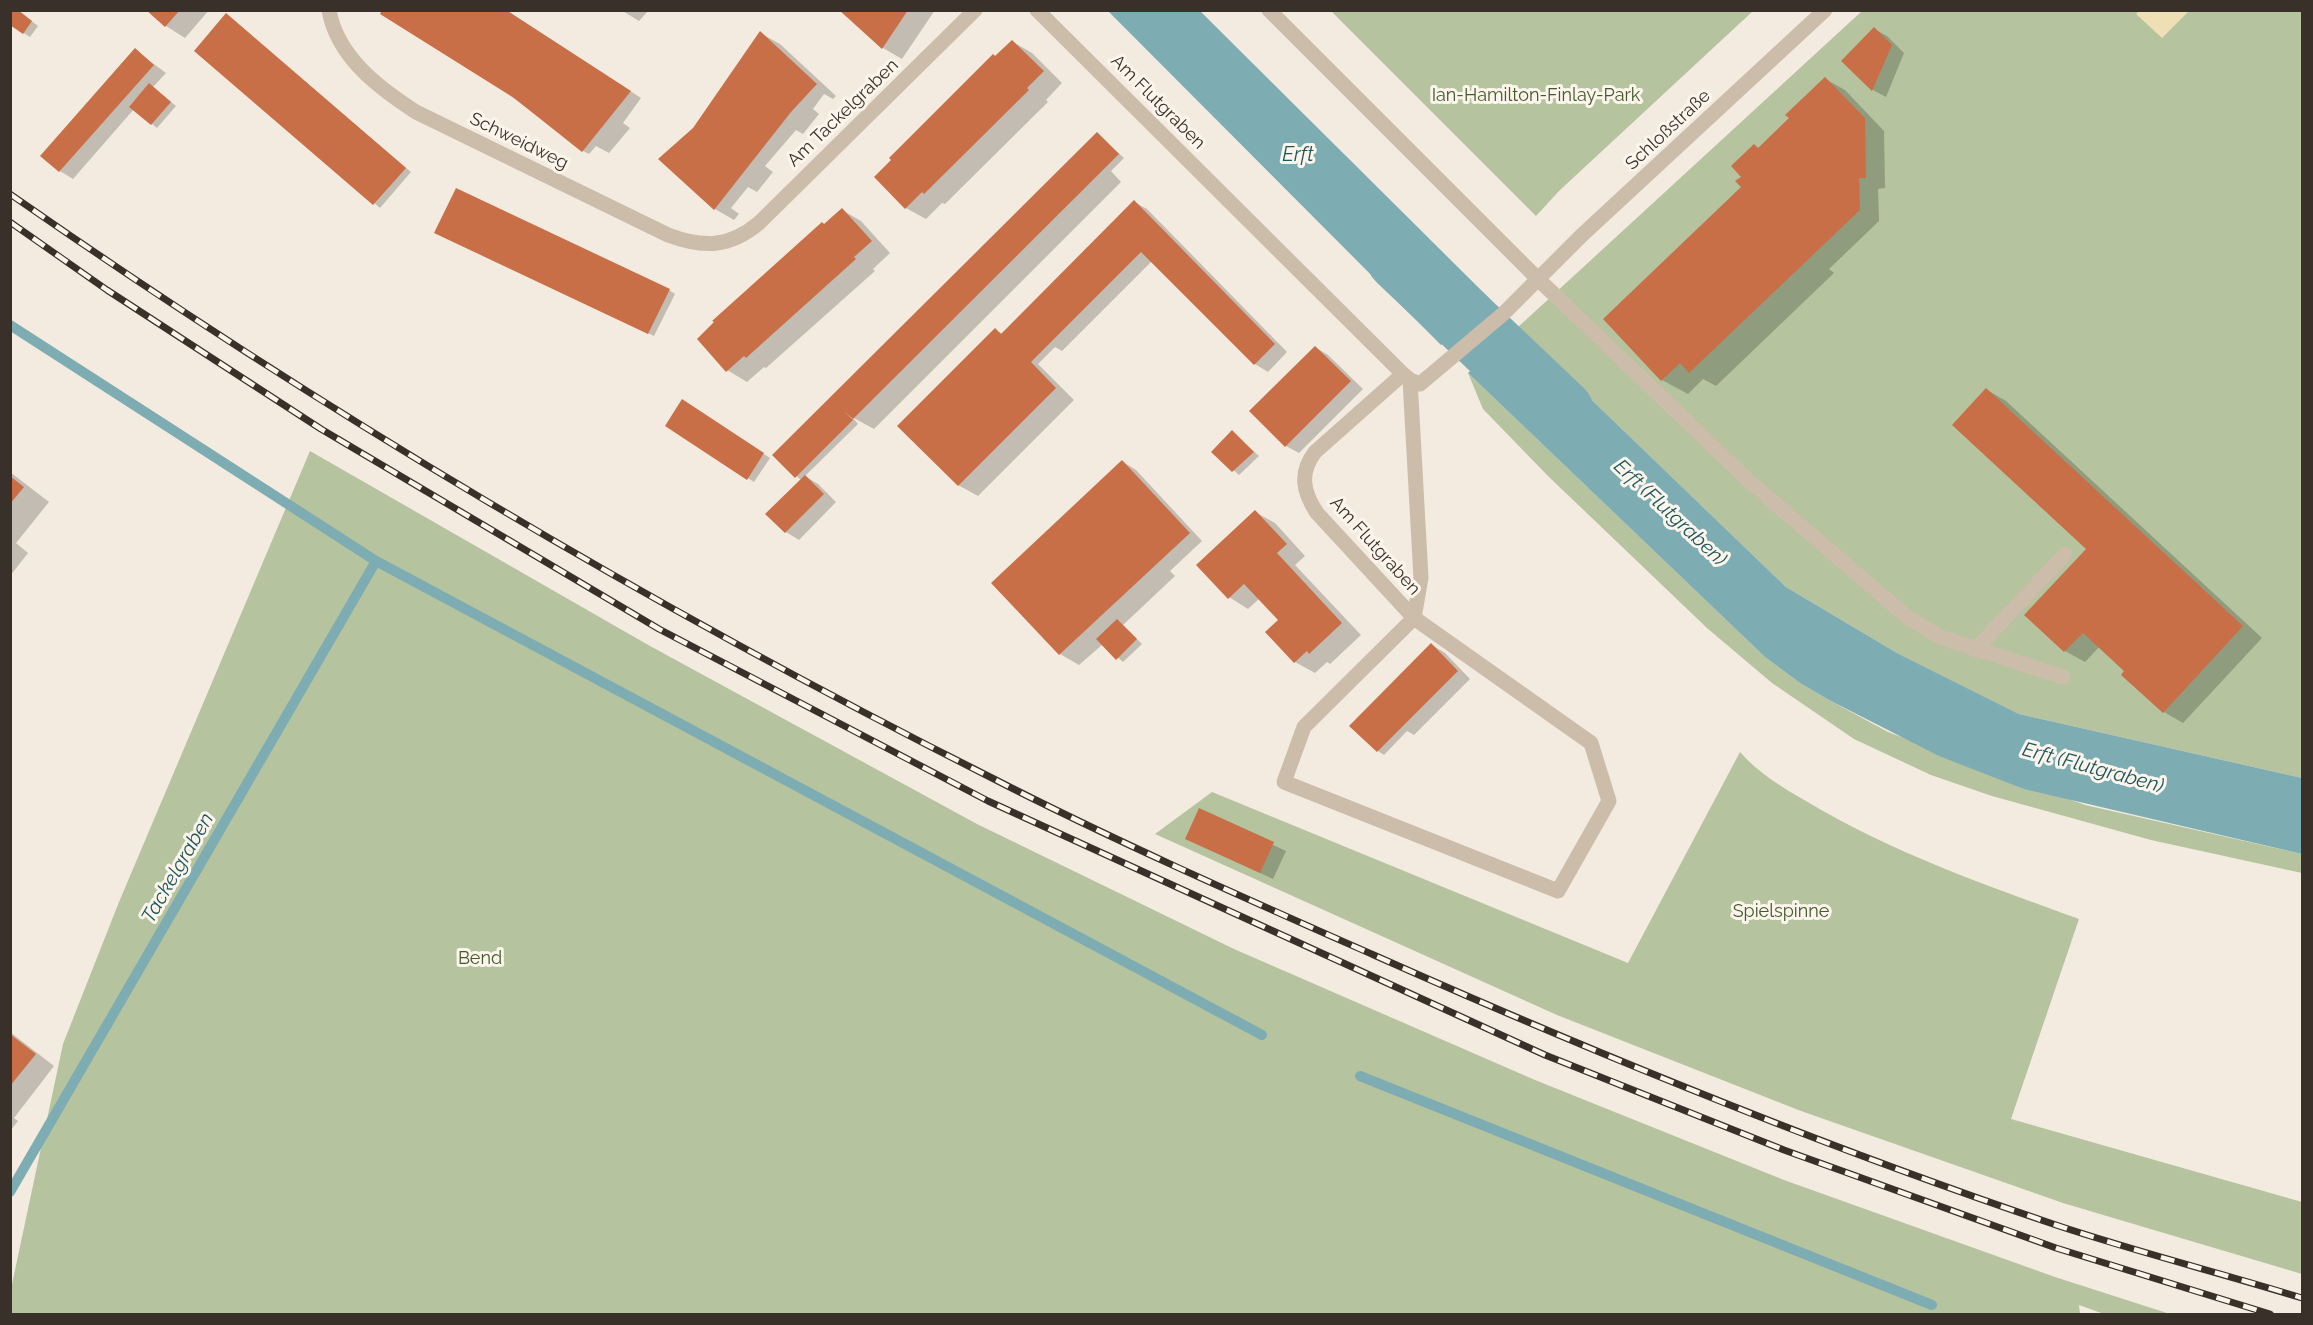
<!DOCTYPE html>
<meta charset="utf-8">
<style>
body{margin:0}
#map{position:relative;width:2313px;height:1325px;overflow:hidden;background:#f3ebdf;font-family:Raleway,sans-serif}
canvas{display:block}
.frame{position:absolute;inset:0;border:12px solid #3a302a;pointer-events:none}
</style>
<div id="map">
<canvas width="2313" height="1325"></canvas>
<div class="frame"></div>
</div>
<script>
const ctx = document.querySelector('canvas').getContext('2d');
ctx.lineJoin = 'round';
function fillPath(path, color) { ctx.fillStyle = color; ctx.fill(path, 'evenodd'); }
function strokePath(path, color, width, dash) { ctx.strokeStyle = color; ctx.lineWidth = width; ctx.lineCap = dash ? 'butt' : 'round'; ctx.setLineDash(dash || []); ctx.stroke(path); }
function drawText(font, color, halo, rows, align = 'center') {
  ctx.font = font + ' Raleway,sans-serif'; ctx.lineWidth = 6; ctx.setLineDash([]); ctx.textBaseline = 'middle'; ctx.strokeStyle = halo; ctx.fillStyle = color; for (const [text, x, y, turn = 0] of rows) {
    ctx.save(); ctx.translate(x, y); ctx.rotate((+turn || 0) * Math.PI / 180); ctx.textAlign = isNaN(turn) ? turn : align; if (halo) ctx.strokeText(text, 0, 0); ctx.fillText(text, 0, 0); ctx.restore();
  }
}
const green = new Path2D(`
 M 1331,11 L 1753,11 L 1559,191 L 1536,216 Z
 M 1862,11 L 2302,11 L 2302,778 L 2019,714 L 1897,653 L 1786,587 L 1517,328 Z
 M 1468,373 L 1765,657 L 1800,683 L 1829,700 L 1888,732 L 2085,805 L 2302,854 L 2302,873 L 2151,840 L 1992,796 L 1931,775 L 1854,739 L 1772,683 L 1707,628 L 1548,476 L 1483,409 Z
 M 310,451 L 650,646 L 977,824 L 1234,949 L 1535,1080 L 1784,1180 L 2055,1277 L 2170,1314 L 2104,1314 L 2079,1305 L 2080,1314 L 11,1314 L 11,1289 L 63,1044 L 119,902 Z
 M 1740,752 C 1757,772 1783,788 1806,801 C 1892,853 1986,885 2079,919 L 2011,1119 L 2302,1202 L 2302,1274 L 2063,1203 L 1801,1111 L 1557,1015 L 1155,834 L 1212,792 L 1628,963 Z`);
const sand = new Path2D(`
 M 2139,11 L 2139,10 L 2189,11 L 2162,38 L 2136,14 Z`);
const water = new Path2D(`
 M 1108,11 L 1200,11 L 1490,299 L 1441,345 Z
 M 1517,328 L 1786,587 L 1897,653 L 2019,714 L 2302,778 L 2302,854 L 2024,789 L 1939,756 L 1829,700 L 1800,683 L 1765,657 L 1468,373 Z`);
const shadow = new Path2D(`
 M 17,10 L 38,26 L 30,37 L 10,24 Z
 M 148,10 L 209,10 L 185,38 L 166,26 Z
 M 506,10 L 641,98 L 623,123 L 630,128 L 609,153 L 596,146 L 589,154 L 583,151 L 502,89 Z
 M 621,10 L 649,10 L 639,21 Z
 M 841,10 L 935,10 L 902,59 L 883,48 Z
 M 227,15 L 411,172 L 380,208 L 196,51 Z
 M 1874,29 L 1887,36 L 1904,53 L 1886,97 L 1873,90 L 1843,61 Z
 M 760,33 L 780,44 L 836,96 L 833,99 L 824,94 L 813,109 L 819,114 L 803,134 L 796,130 L 765,166 L 773,172 L 757,192 L 748,187 L 731,208 L 739,214 L 734,220 L 715,209 L 660,159 L 694,129 Z
 M 1013,42 L 1032,53 L 1062,83 L 1046,100 L 1048,102 L 945,204 L 942,203 L 926,219 L 906,208 L 876,177 Z
 M 135,50 L 166,73 L 153,87 L 176,106 L 157,128 L 134,109 L 73,179 L 60,171 Z
 M 1825,79 L 1845,90 L 1884,131 L 1885,188 L 1878,189 L 1879,221 L 1829,269 L 1834,273 L 1716,386 L 1703,379 L 1688,394 L 1662,380 L 1743,187 L 1743,177 L 1759,149 L 1791,119 Z
 M 1098,134 L 1124,158 L 1111,171 L 1121,182 L 874,429 L 852,417 L 858,424 L 805,476 L 818,484 L 836,502 L 799,540 L 786,532 L 801,480 L 774,455 Z
 M 1134,202 L 1147,209 L 1287,352 L 1268,372 L 1255,364 L 1152,261 L 1062,351 L 1055,347 L 1038,364 L 1074,400 L 978,496 L 958,485 L 995,330 L 1003,334 Z
 M 842,210 L 861,221 L 890,253 L 873,269 L 875,271 L 766,368 L 764,367 L 747,382 L 727,370 Z
 M 442,236 L 669,290 L 675,294 L 654,336 Z
 M 1315,347 L 1328,355 L 1363,389 L 1299,453 L 1286,446 Z
 M 1987,390 L 2006,401 L 2262,638 L 2183,723 L 2164,712 L 2100,646 L 2085,662 L 2065,651 L 2026,615 L 2088,549 Z
 M 688,404 L 770,458 L 754,482 L 667,425 Z
 M 1232,432 L 1259,456 L 1239,475 L 1213,452 Z
 M 1123,462 L 1136,470 L 1202,541 L 1170,571 L 1175,576 L 1123,625 L 1142,644 L 1123,662 L 1103,644 L 1079,665 L 1060,654 Z
 M 10,472 L 49,502 L 16,543 L 28,553 L 10,576 Z
 M 1255,512 L 1275,523 L 1305,556 L 1295,565 L 1361,635 L 1330,664 L 1327,662 L 1315,673 L 1295,662 L 1267,632 L 1280,620 L 1260,598 L 1248,609 L 1229,597 Z
 M 1432,645 L 1445,653 L 1470,679 L 1414,735 L 1407,731 L 1384,755 L 1378,751 Z
 M 1200,810 L 1286,851 L 1273,879 L 1200,845 Z
 M 10,1032 L 54,1066 L 14,1118 L 18,1121 L 10,1131 Z`);
const stream = new Path2D(`
 M 10,325 L 376,561 L 1262,1035
 M 1360,1076 L 1932,1305
 M 10,1192 L 376,561`);
const river = new Path2D(`
 M 1399,258 L 1561,412`);
const building = new Path2D(`
 M 10,10 L 18,10 L 32,21 L 23,34 L 10,25 Z
 M 146,10 L 180,10 L 165,27 Z
 M 382,10 L 506,10 L 631,91 L 582,152 L 514,98 L 380,14 Z
 M 839,10 L 908,10 L 882,49 Z
 M 226,13 L 406,168 L 373,205 L 194,51 Z
 M 1874,27 L 1892,45 L 1872,91 L 1841,61 Z
 M 760,31 L 817,84 L 791,112 L 714,210 L 658,159 L 693,128 Z
 M 1012,40 L 1044,71 L 1027,88 L 1029,90 L 924,194 L 922,192 L 905,209 L 874,177 L 891,160 L 889,158 L 993,54 L 995,56 Z
 M 135,48 L 154,65 L 59,172 L 40,156 Z
 M 1825,77 L 1865,118 L 1866,178 L 1859,178 L 1860,210 L 1689,373 L 1680,363 L 1661,381 L 1603,319 L 1741,187 L 1735,181 L 1741,177 L 1731,166 L 1754,144 L 1758,148 L 1789,118 L 1785,115 Z
 M 149,83 L 171,102 L 151,125 L 129,107 Z
 M 1097,132 L 1119,154 L 853,419 L 844,411 L 853,420 L 795,478 L 772,455 Z
 M 456,188 L 670,289 L 648,334 L 434,233 Z
 M 1134,200 L 1275,344 L 1254,365 L 1141,252 L 1031,362 L 1056,388 L 958,486 L 897,426 L 995,328 L 1001,334 Z
 M 842,208 L 872,241 L 854,257 L 856,259 L 746,358 L 744,356 L 726,372 L 697,339 L 714,322 L 712,321 L 822,222 L 824,224 Z
 M 1315,346 L 1351,381 L 1285,447 L 1249,411 Z
 M 1986,388 L 2243,626 L 2163,713 L 2121,675 L 2124,671 L 2083,633 L 2064,652 L 2024,615 L 2086,549 L 1952,425 Z
 M 682,399 L 764,453 L 747,480 L 665,426 Z
 M 1232,430 L 1254,452 L 1232,472 L 1211,452 Z
 M 1122,460 L 1190,533 L 1059,655 L 991,583 Z
 M 805,475 L 824,494 L 785,533 L 765,514 Z
 M 10,476 L 24,487 L 10,504 Z
 M 1255,510 L 1287,544 L 1277,553 L 1342,623 L 1309,654 L 1307,651 L 1294,663 L 1265,632 L 1278,620 L 1244,584 L 1228,599 L 1196,565 Z
 M 1117,619 L 1137,639 L 1116,660 L 1096,639 Z
 M 1431,643 L 1458,671 L 1377,752 L 1349,726 Z
 M 1199,808 L 1274,842 L 1260,873 L 1185,839 Z
 M 10,1034 L 36,1054 L 10,1086 Z`);
const lane = new Path2D(`
 M 1538,279 L 1750,482 L 1907,617 L 1940,637 L 2063,677
 M 1414,618 L 1591,743 L 1609,801 L 1558,891 L 1284,782 L 1304,727 Z
 M 1975,650 L 2065,554`);
const street = new Path2D(`
 M 329,10 C 337,57 379,88 416,112 L 668,235 C 703,248 729,248 759,223 L 975,10
 M 1037,10 L 1403,374 L 1410,380 L 1420,384 L 1503,314 L 1581,236 L 1825,10
 M 1269,10 L 1538,279
 M 1403,374 L 1315,452 C 1299,473 1303,492 1317,513 L 1414,618 L 1421,578 L 1410,380`);
const rail = new Path2D(`
 M 10,194 C 323,412 652,607 992,778 C 1117,842 1247,899 1376,956 C 1599,1055 1825,1147 2056,1225 C 2137,1252 2221,1273 2302,1298
 M 10,222 L 107,290 L 321,429 L 659,629 L 988,801 L 1545,1055 L 1784,1150 L 2056,1248 L 2270,1314`);
const parkNames = [
 ["Ian-Hamilton-Finlay-Park",1536,96],
 ["Spielspinne",1781,912],
 ["Bend",480,959]
];
const streetNames = [
 ["Am Flutgraben",1158,102,45],
 ["Am Tackelgraben",843,113,-44],
 ["Schloßstraße",1668,130,-43],
 ["Schweidweg",519,141,26],
 ["Am Flutgraben",1375,546,48]
];
const waterNames = [
 ["Erft",1298,155],
 ["Erft (Flutgraben)",1670,513,43],
 ["Erft (Flutgraben)",2093,768,15],
 ["Tackelgraben",178,868,-60]
];
fillPath(green, '#b5c39e');
fillPath(sand, '#efdfb5');
fillPath(water, '#7dacb2');
fillPath(shadow, '#0003');
strokePath(stream, '#7dacb2', 10);
strokePath(river, '#7dacb2', 66);
fillPath(building, '#c96f48');
strokePath(lane, '#ccbcaa', 15);
strokePath(street, '#ccbcaa', 15);
strokePath(rail, '#3a302a', 7);
strokePath(rail, '#fbf5ec', 4.5, [14]);
drawText('18px', '#46592d', '#fbf5ec', parkNames);
drawText('18px', '#3a302a', '#fbf5ec', streetNames);
drawText('italic 20px', '#1e555d', '#fbf5ec', waterNames);
</script>
